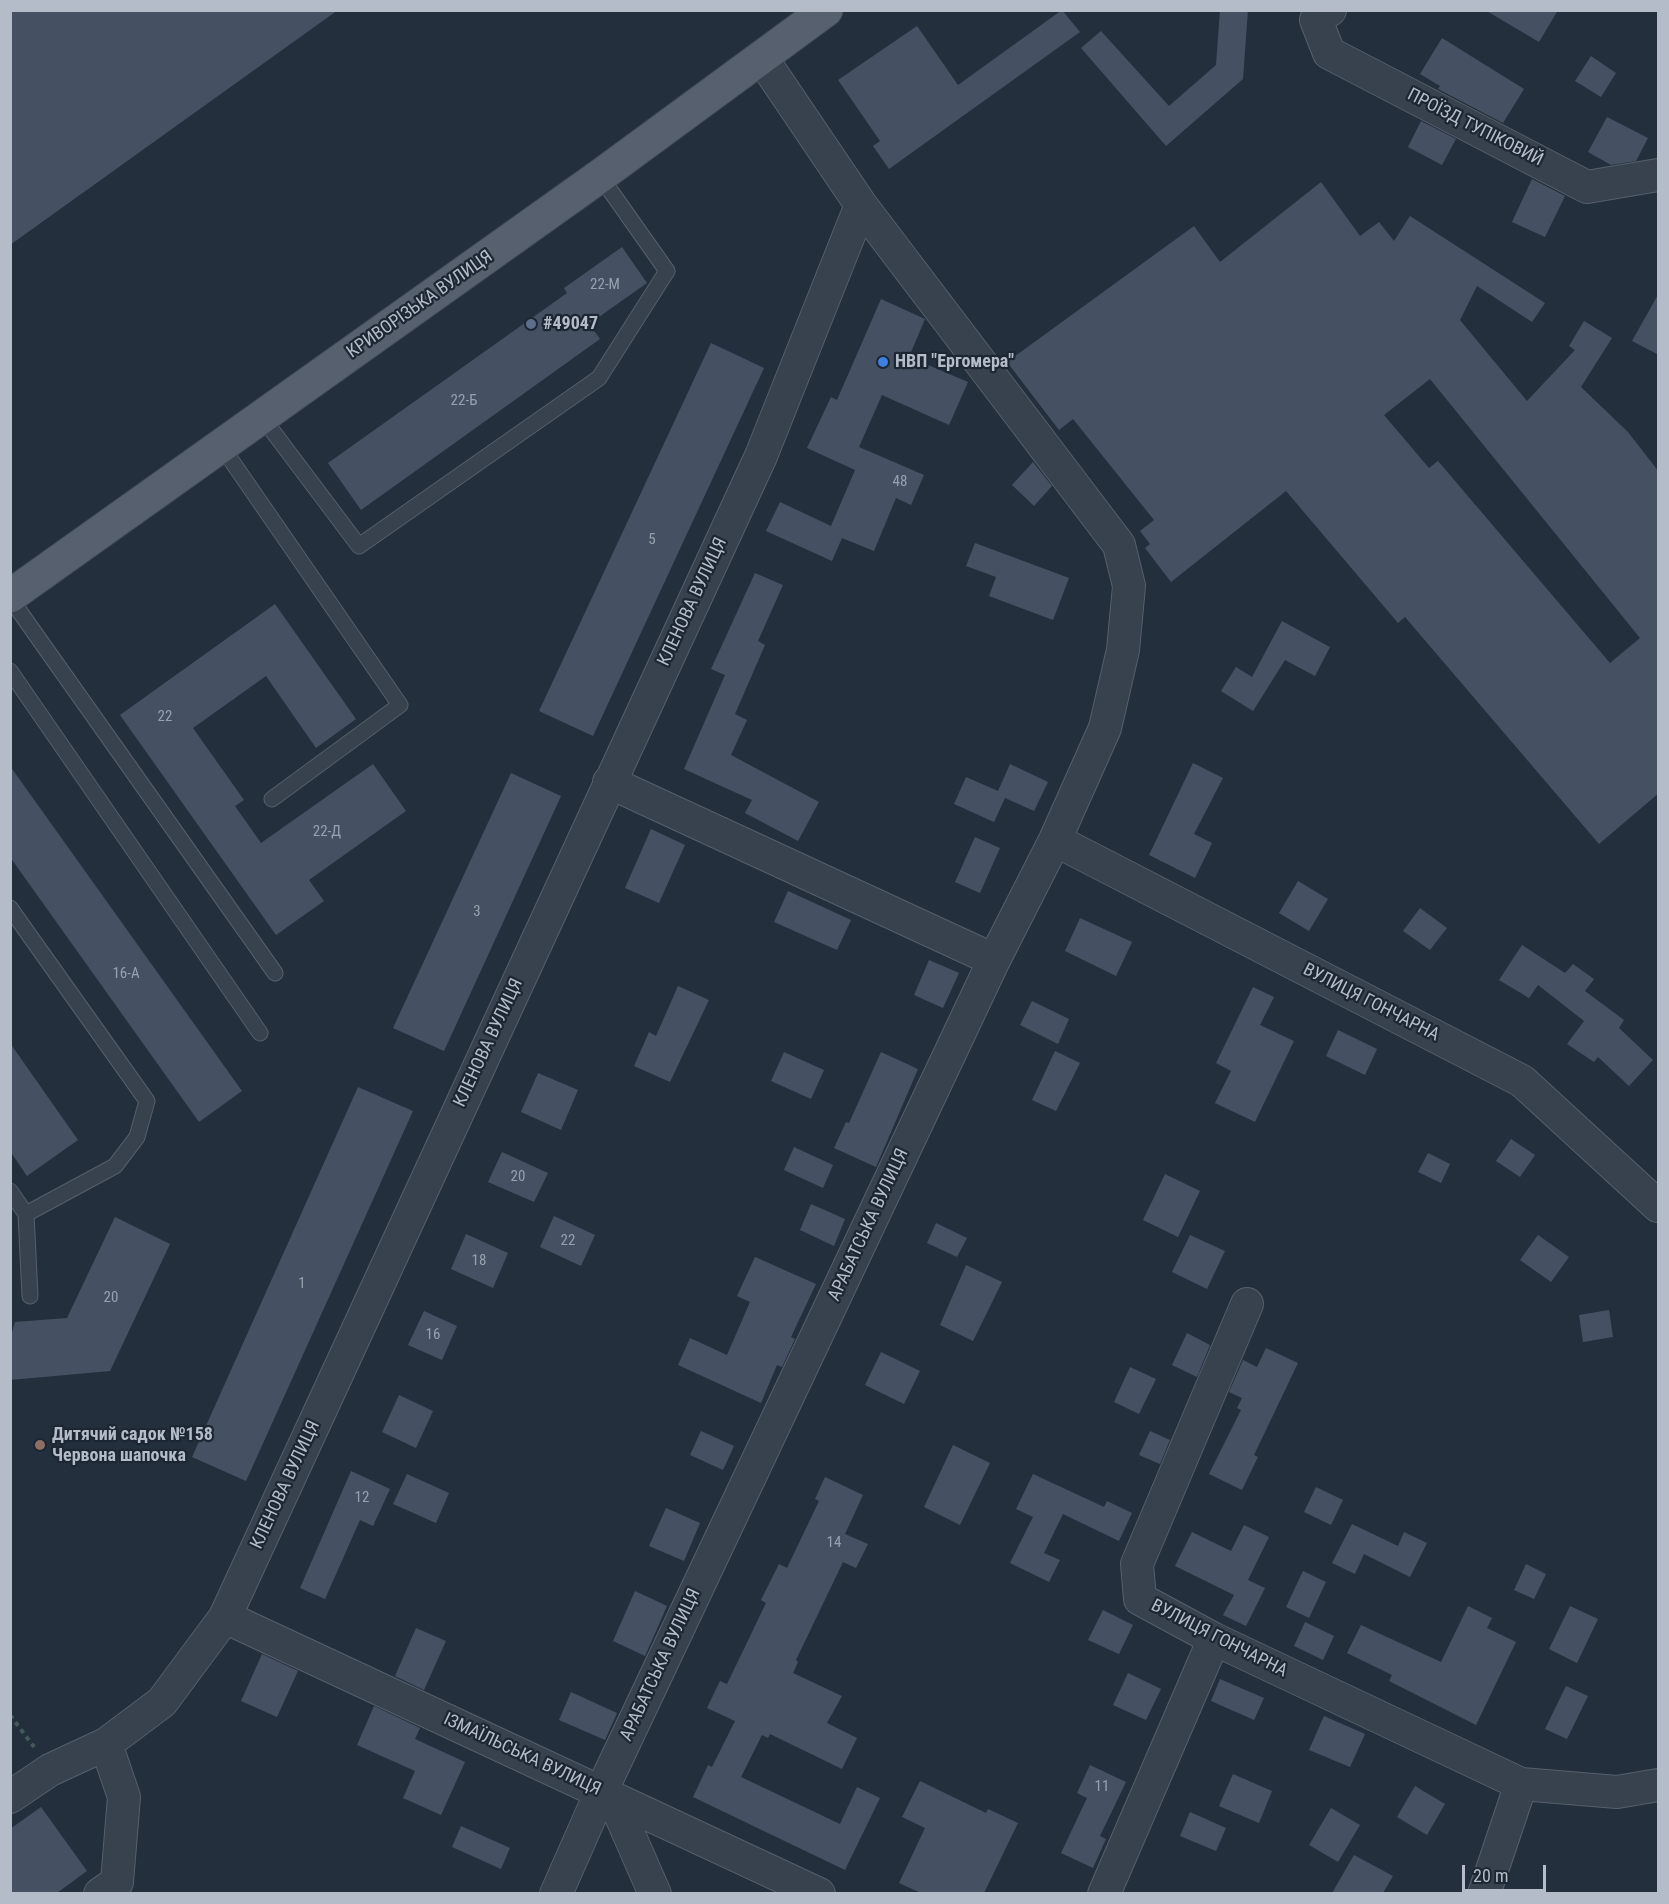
<!DOCTYPE html>
<meta charset="utf-8">
<style>
body{margin:0}
#map{position:relative;width:1669px;height:1904px;overflow:hidden;background:#242f3e;font-family:"Roboto Condensed",sans-serif}
canvas{display:block}
.frame{position:absolute;inset:0;border:12px solid #b4bcc9;pointer-events:none}
.scale{position:absolute;left:1462px;top:1865px;width:84px;height:27px;box-sizing:border-box;border:3px solid #b4bcc9;border-top:0;padding-left:8px;font-size:18px;line-height:21px;white-space:nowrap;color:#b4bcc9;-webkit-text-stroke:4px #1d2633;paint-order:stroke}
</style>
<div id="map">
<canvas width="1669" height="1904"></canvas>
<div class="frame"></div>
<div class="scale">20 m</div>
</div>
<script>
const ctx = document.querySelector('canvas').getContext('2d');
ctx.lineJoin = 'round';
function fillPath(path, color) { ctx.fillStyle = color; ctx.fill(path, 'evenodd'); }
function strokePath(path, color, width, dash) { ctx.strokeStyle = color; ctx.lineWidth = width; ctx.lineCap = dash ? 'butt' : 'round'; ctx.setLineDash(dash || []); ctx.stroke(path); }
function drawText(font, color, halo, rows, align = 'center') {
  ctx.font = font + ' "Roboto Condensed",sans-serif'; ctx.lineWidth = 4.5; ctx.setLineDash([]); ctx.textBaseline = 'middle'; ctx.strokeStyle = halo; ctx.fillStyle = color; for (const [text, x, y, turn = 0] of rows) {
    ctx.save(); ctx.translate(x, y); ctx.rotate((+turn || 0) * Math.PI / 180); ctx.textAlign = isNaN(turn) ? turn : align; if (halo) ctx.strokeText(text, 0, 0); ctx.fillText(text, 0, 0); ctx.restore();
  }
}
const building = new Path2D(`
 M 10,10 L 338,10 L 10,245 Z
 M 1062,10 L 1080,32 L 889,169 L 873,146 L 880,141 L 838,80 L 917,26 L 958,85 Z
 M 1220,10 L 1248,10 L 1243,79 L 1166,146 L 1081,48 L 1101,31 L 1169,106 L 1216,65 Z
 M 1485,10 L 1558,10 L 1539,42 Z
 M 1442,38 L 1524,89 L 1503,123 L 1438,89 L 1440,86 L 1420,74 Z
 M 1591,56 L 1616,73 L 1601,97 L 1575,81 Z
 M 1607,117 L 1648,138 L 1636,161 L 1611,165 L 1588,152 Z
 M 1421,121 L 1456,139 L 1442,165 L 1408,147 Z
 M 1532,179 L 1565,196 L 1545,237 L 1512,222 Z
 M 1321,182 L 1360,236 L 1379,222 L 1394,241 L 1410,216 L 1545,303 L 1532,322 L 1477,286 L 1460,320 L 1527,401 L 1575,350 L 1569,346 L 1584,321 L 1612,338 L 1581,387 L 1628,432 L 1659,472 L 1659,793 L 1599,844 L 1405,617 L 1398,623 L 1286,491 L 1171,582 L 1145,548 L 1150,544 L 1140,531 L 1154,520 L 1073,419 L 1059,430 L 1007,362 L 1194,226 L 1220,262 ZM 1430,379 L 1640,638 L 1610,663 L 1438,461 L 1429,468 L 1384,415 Z
 M 622,247 L 647,283 L 589,324 L 600,339 L 361,510 L 328,463 L 567,293 L 564,288 Z
 M 1659,293 L 1659,355 L 1632,341 Z
 M 881,299 L 925,319 L 909,357 L 968,382 L 949,425 L 882,395 L 859,447 L 924,475 L 911,505 L 896,498 L 874,551 L 842,538 L 832,561 L 766,531 L 780,502 L 831,526 L 855,470 L 807,448 L 831,397 L 837,400 Z
 M 711,343 L 764,368 L 593,736 L 539,711 Z
 M 1033,462 L 1052,486 L 1034,506 L 1012,485 Z
 M 975,543 L 1069,578 L 1053,620 L 989,596 L 996,577 L 966,566 Z
 M 755,573 L 783,585 L 758,641 L 765,645 L 735,714 L 747,720 L 731,755 L 819,802 L 798,841 L 745,813 L 752,800 L 684,769 L 725,675 L 711,669 Z
 M 275,604 L 356,719 L 316,748 L 266,676 L 193,728 L 244,800 L 235,806 L 261,843 L 373,764 L 406,811 L 309,880 L 324,901 L 276,935 L 120,715 Z
 M 1282,621 L 1330,647 L 1315,676 L 1285,660 L 1253,711 L 1221,691 L 1236,667 L 1252,677 Z
 M 1193,763 L 1223,778 L 1194,834 L 1212,843 L 1195,878 L 1149,855 Z
 M 1010,764 L 1048,782 L 1034,811 L 1005,798 L 994,822 L 954,804 L 966,777 L 998,791 Z
 M 10,766 L 242,1091 L 199,1122 L 10,857 Z
 M 511,773 L 561,796 L 444,1051 L 393,1028 Z
 M 651,829 L 685,845 L 659,903 L 625,888 Z
 M 975,837 L 1000,848 L 980,893 L 955,882 Z
 M 1298,881 L 1328,899 L 1309,931 L 1279,913 Z
 M 788,891 L 851,920 L 837,950 L 774,922 Z
 M 1420,908 L 1447,928 L 1430,950 L 1403,931 Z
 M 1080,918 L 1132,942 L 1116,976 L 1065,951 Z
 M 1522,945 L 1565,973 L 1573,964 L 1594,979 L 1585,991 L 1624,1020 L 1619,1028 L 1653,1060 L 1629,1086 L 1598,1057 L 1594,1062 L 1567,1044 L 1584,1021 L 1538,985 L 1529,998 L 1499,980 Z
 M 929,960 L 959,973 L 943,1008 L 914,995 Z
 M 678,986 L 709,1000 L 670,1082 L 634,1066 L 649,1032 L 656,1036 Z
 M 1253,987 L 1274,997 L 1260,1025 L 1294,1041 L 1255,1122 L 1215,1103 L 1231,1071 L 1216,1063 Z
 M 1032,1001 L 1069,1019 L 1058,1044 L 1020,1025 Z
 M 1338,1030 L 1377,1049 L 1365,1075 L 1326,1056 Z
 M 10,1043 L 78,1140 L 27,1176 L 10,1151 Z
 M 1055,1051 L 1080,1063 L 1056,1111 L 1032,1100 Z
 M 784,1052 L 824,1070 L 811,1099 L 771,1081 Z
 M 881,1052 L 918,1069 L 876,1167 L 834,1148 L 846,1122 L 849,1123 Z
 M 538,1073 L 578,1090 L 561,1130 L 521,1112 Z
 M 358,1087 L 413,1111 L 246,1481 L 192,1457 Z
 M 1511,1139 L 1535,1155 L 1520,1177 L 1496,1161 Z
 M 794,1147 L 833,1165 L 823,1188 L 784,1170 Z
 M 502,1152 L 548,1173 L 534,1202 L 488,1182 Z
 M 1428,1153 L 1450,1164 L 1441,1183 L 1418,1172 Z
 M 1165,1174 L 1200,1191 L 1178,1237 L 1143,1220 Z
 M 811,1204 L 845,1219 L 834,1246 L 800,1230 Z
 M 554,1216 L 595,1235 L 581,1266 L 540,1247 Z
 M 115,1217 L 170,1244 L 110,1371 L 10,1380 L 10,1339 L 15,1322 L 67,1318 Z
 M 936,1223 L 967,1238 L 957,1257 L 927,1243 Z
 M 466,1234 L 508,1253 L 493,1288 L 451,1269 Z
 M 1190,1235 L 1225,1251 L 1207,1289 L 1172,1272 Z
 M 1538,1235 L 1569,1257 L 1551,1282 L 1520,1260 Z
 M 755,1257 L 816,1284 L 791,1337 L 795,1339 L 782,1367 L 777,1365 L 761,1403 L 678,1365 L 690,1338 L 727,1355 L 750,1302 L 737,1296 Z
 M 966,1265 L 1002,1282 L 973,1341 L 940,1325 Z
 M 1609,1310 L 1613,1337 L 1583,1342 L 1579,1315 Z
 M 424,1311 L 457,1326 L 442,1360 L 408,1345 Z
 M 1187,1333 L 1210,1345 L 1197,1377 L 1172,1365 Z
 M 1266,1348 L 1298,1363 L 1254,1455 L 1258,1457 L 1242,1490 L 1209,1474 L 1241,1410 L 1237,1408 L 1242,1398 L 1229,1392 L 1243,1360 L 1257,1367 Z
 M 881,1352 L 920,1371 L 904,1404 L 865,1385 Z
 M 1130,1367 L 1156,1379 L 1139,1414 L 1114,1402 Z
 M 399,1395 L 433,1411 L 416,1448 L 382,1432 Z
 M 701,1431 L 734,1446 L 723,1470 L 690,1455 Z
 M 1150,1431 L 1170,1440 L 1160,1464 L 1139,1455 Z
 M 953,1445 L 990,1463 L 960,1525 L 924,1507 Z
 M 351,1471 L 390,1489 L 373,1526 L 360,1520 L 325,1599 L 300,1588 Z
 M 407,1474 L 449,1493 L 436,1523 L 393,1504 Z
 M 1033,1474 L 1104,1507 L 1107,1501 L 1132,1513 L 1119,1541 L 1063,1514 L 1044,1553 L 1060,1560 L 1049,1582 L 1010,1563 L 1033,1517 L 1016,1509 Z
 M 825,1477 L 863,1495 L 845,1534 L 868,1544 L 856,1568 L 843,1562 L 796,1660 L 798,1662 L 793,1673 L 842,1696 L 827,1723 L 857,1738 L 842,1769 L 770,1734 L 768,1738 L 762,1735 L 741,1777 L 840,1824 L 857,1787 L 880,1798 L 845,1870 L 693,1797 L 708,1765 L 712,1767 L 735,1721 L 707,1708 L 720,1681 L 727,1684 L 766,1603 L 761,1600 L 779,1564 L 787,1568 L 819,1501 L 815,1499 Z
 M 1316,1487 L 1343,1500 L 1331,1525 L 1304,1512 Z
 M 666,1508 L 700,1523 L 684,1561 L 649,1546 Z
 M 1352,1524 L 1398,1546 L 1404,1532 L 1427,1543 L 1410,1577 L 1364,1554 L 1355,1574 L 1332,1563 Z
 M 1244,1525 L 1269,1537 L 1248,1580 L 1265,1588 L 1246,1626 L 1223,1615 L 1234,1595 L 1175,1566 L 1192,1532 L 1231,1551 Z
 M 1526,1564 L 1546,1574 L 1534,1599 L 1514,1590 Z
 M 1303,1571 L 1326,1582 L 1309,1618 L 1286,1607 Z
 M 635,1591 L 667,1606 L 645,1656 L 613,1641 Z
 M 1468,1606 L 1492,1618 L 1487,1628 L 1516,1642 L 1476,1725 L 1389,1681 L 1392,1675 L 1347,1653 L 1361,1625 L 1441,1662 Z
 M 1570,1606 L 1598,1619 L 1577,1663 L 1549,1649 Z
 M 1103,1610 L 1133,1625 L 1119,1654 L 1088,1640 Z
 M 1305,1622 L 1334,1636 L 1323,1660 L 1294,1646 Z
 M 416,1628 L 446,1641 L 424,1690 L 395,1676 Z
 M 262,1654 L 298,1671 L 277,1717 L 241,1701 Z
 M 1128,1673 L 1161,1689 L 1146,1720 L 1113,1705 Z
 M 1220,1679 L 1264,1698 L 1254,1720 L 1211,1701 Z
 M 1566,1686 L 1588,1696 L 1567,1739 L 1545,1729 Z
 M 571,1692 L 617,1713 L 605,1740 L 559,1720 Z
 M 374,1706 L 420,1728 L 415,1739 L 465,1762 L 441,1815 L 403,1798 L 415,1771 L 357,1745 Z
 M 1324,1716 L 1365,1734 L 1350,1767 L 1309,1750 Z
 M 1090,1765 L 1126,1782 L 1100,1836 L 1106,1839 L 1093,1868 L 1061,1853 L 1087,1798 L 1077,1793 Z
 M 1233,1774 L 1272,1791 L 1259,1823 L 1219,1806 Z
 M 920,1781 L 986,1813 L 988,1809 L 1018,1823 L 984,1893 L 921,1893 L 899,1883 L 925,1828 L 902,1817 Z
 M 1415,1786 L 1445,1804 L 1427,1835 L 1397,1817 Z
 M 41,1807 L 87,1871 L 57,1893 L 10,1893 L 10,1829 Z
 M 1331,1808 L 1360,1825 L 1338,1862 L 1309,1845 Z
 M 1190,1812 L 1226,1828 L 1216,1851 L 1180,1836 Z
 M 461,1826 L 510,1848 L 501,1869 L 452,1847 Z
 M 1354,1855 L 1393,1876 L 1383,1893 L 1332,1893 Z`);
const path = new Path2D(`
 M 10,1715 L 34,1747`);
const lane = new Path2D(`
 M 262,417 L 359,546 L 599,378 L 667,271 L 600,176
 M 222,447 L 400,705 L 272,799
 M 10,598 L 275,973
 M 10,671 L 260,1033
 M 10,908 L 147,1101 L 137,1137 L 115,1166 L 26,1214
 M 10,1191 L 26,1214 L 30,1296`);
const street = new Path2D(`
 M 1330,10 L 1316,20 L 1329,53 L 1587,187 L 1658,175
 M 609,782 L 994,960
 M 1055,840 L 1522,1081 L 1658,1206
 M 1247,1304 L 1137,1564 L 1140,1599 L 1214,1639 L 1521,1784 L 1617,1792 L 1658,1785
 M 225,1617 L 819,1894
 M 10,1797 L 50,1770 L 106,1744 L 162,1702 L 225,1617 L 761,456 L 861,205
 M 613,1798 L 655,1894
 M 100,1894 L 117,1882 L 124,1797 L 106,1744
 M 556,1894 L 601,1792 L 994,960 L 1055,840 L 1105,728 L 1123,650 L 1129,586 L 1119,545 L 861,205 L 761,57
 M 1104,1894 L 1214,1639
 M 1484,1894 L 1521,1784`);
const primary = new Path2D(`
 M 10,596 L 600,176 L 826,10`);
const markers = [
 [531,324,6,"#5c6f8a"],
 [883,362,6,"#3f7fe0"],
 [40,1445,6,"#8d6e63"]
];
const numberNames = [
 ["22-М",605,285],
 ["22-Б",464,401],
 ["48",900,482],
 ["5",652,540],
 ["22",165,717],
 ["22-Д",327,832],
 ["3",477,912],
 ["16-А",126,974],
 ["20",518,1177],
 ["22",568,1241],
 ["18",479,1261],
 ["1",302,1284],
 ["20",111,1298],
 ["16",433,1335],
 ["12",362,1498],
 ["14",834,1543],
 ["11",1102,1787]
];
const streetNames = [
 ["ПРОЇЗД ТУПІКОВИЙ",1475,128,27],
 ["КРИВОРІЗЬКА ВУЛИЦЯ",420,305,-35],
 ["КЛЕНОВА ВУЛИЦЯ",693,602,-65],
 ["ВУЛИЦЯ ГОНЧАРНА",1371,1003,27],
 ["КЛЕНОВА ВУЛИЦЯ",489,1043,-65],
 ["АРАБАТСЬКА ВУЛИЦЯ",869,1225,-65],
 ["КЛЕНОВА ВУЛИЦЯ",286,1485,-65],
 ["ВУЛИЦЯ ГОНЧАРНА",1219,1639,27],
 ["АРАБАТСЬКА ВУЛИЦЯ",661,1665,-65],
 ["ІЗМАЇЛЬСЬКА ВУЛИЦЯ",522,1755,25]
];
const poiNames = [
 ["#49047",543,324],
 ["НВП \"Ергомера\"",895,362],
 ["Дитячий садок №158",52,1435],
 ["Червона шапочка",52,1456]
];
fillPath(building, '#455162');
strokePath(lane, '#565f6c', 17);
strokePath(street, '#565f6c', 34);
strokePath(primary, '#414a57', 35);
strokePath(path, '#44595c', 4, [4.5, 4.5]);
strokePath(lane, '#38414e', 15);
strokePath(street, '#38414e', 32);
strokePath(primary, '#56606e', 33);
for (const [x, y, r, color] of markers) { const dot = new Path2D(); dot.arc(x, y, r, 0, 2 * Math.PI); ctx.fillStyle = color; ctx.fill(dot); strokePath(dot, '#1d2633', 2); }
drawText('15px', '#98a1af', null, numberNames);
drawText('18px', '#b4bcc9', '#1d2633', streetNames);
drawText('bold 18px', '#b4bcc9', '#1d2633', poiNames, 'left');
</script>
